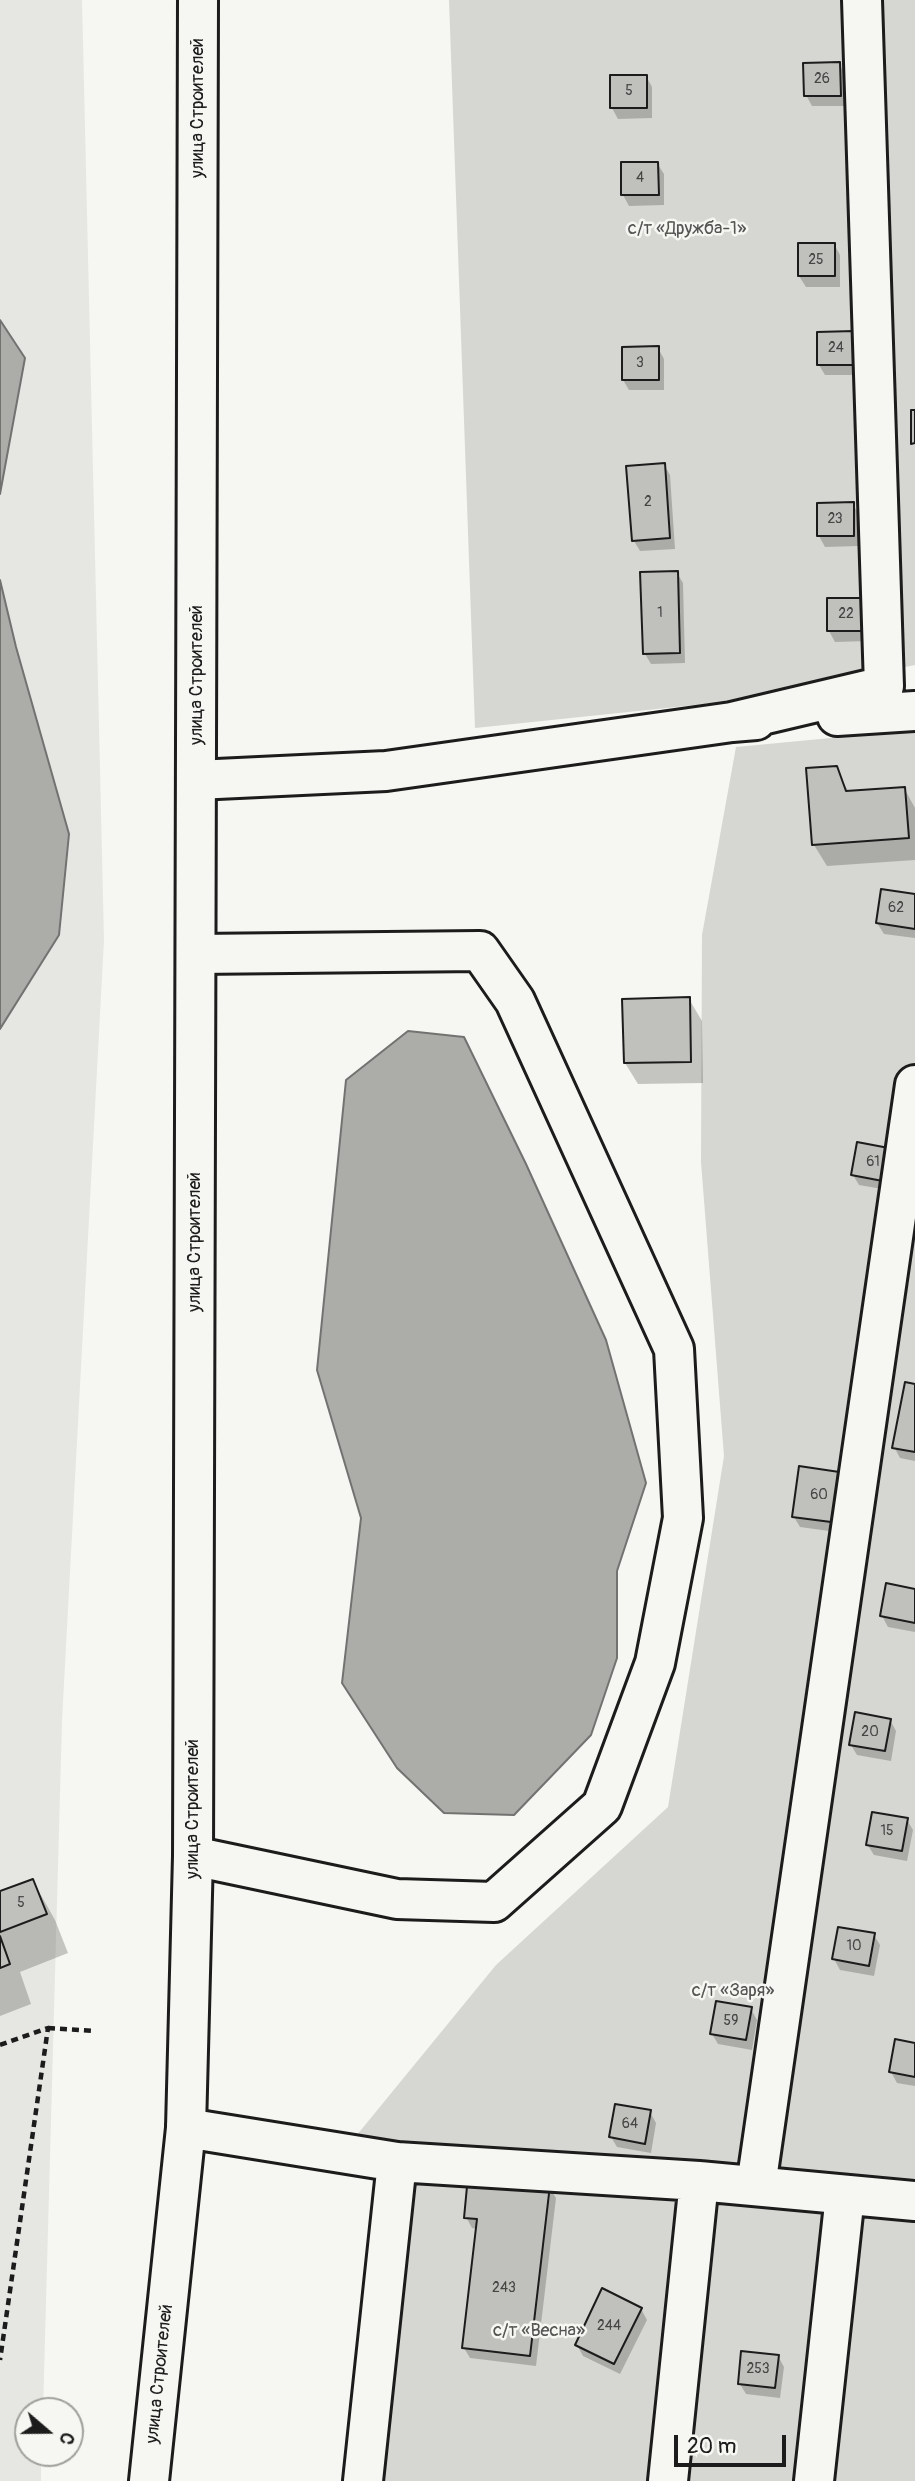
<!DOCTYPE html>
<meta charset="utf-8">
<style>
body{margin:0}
#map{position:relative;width:915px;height:2481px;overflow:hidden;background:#f6f6f2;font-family:Pangolin,sans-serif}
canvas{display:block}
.north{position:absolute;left:14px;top:2397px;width:70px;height:70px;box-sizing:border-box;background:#f6f6f2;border:2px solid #9f9f9c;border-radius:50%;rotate:110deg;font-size:19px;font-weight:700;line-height:28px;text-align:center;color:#1c1c1c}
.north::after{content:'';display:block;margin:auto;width:24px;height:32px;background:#1c1c1c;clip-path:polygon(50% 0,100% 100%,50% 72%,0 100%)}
.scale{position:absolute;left:674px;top:2435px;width:112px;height:32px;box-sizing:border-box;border:4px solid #1c1c1c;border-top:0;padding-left:9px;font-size:21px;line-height:24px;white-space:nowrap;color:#1c1c1c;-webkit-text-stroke:5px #f6f6f2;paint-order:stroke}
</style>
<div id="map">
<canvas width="915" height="2481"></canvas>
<div class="north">С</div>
<div class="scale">20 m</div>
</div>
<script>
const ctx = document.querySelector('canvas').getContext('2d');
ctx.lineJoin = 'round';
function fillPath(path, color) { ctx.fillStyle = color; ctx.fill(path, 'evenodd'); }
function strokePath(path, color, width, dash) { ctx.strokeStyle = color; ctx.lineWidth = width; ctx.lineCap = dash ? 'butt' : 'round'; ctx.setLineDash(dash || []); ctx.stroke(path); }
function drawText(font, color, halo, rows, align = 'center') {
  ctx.font = font + ' Pangolin,sans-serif'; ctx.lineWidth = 5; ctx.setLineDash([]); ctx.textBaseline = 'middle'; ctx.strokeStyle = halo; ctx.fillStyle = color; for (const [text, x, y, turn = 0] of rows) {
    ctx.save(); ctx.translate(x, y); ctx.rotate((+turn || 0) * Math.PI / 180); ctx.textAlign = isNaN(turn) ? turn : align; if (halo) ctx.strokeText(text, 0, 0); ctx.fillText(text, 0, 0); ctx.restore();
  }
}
const built = new Path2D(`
 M 0,0 L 82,0 L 104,940 L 62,1720 L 43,2411 L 28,2411 L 28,2453 L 41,2453 L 41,2481 L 0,2481 Z`);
const green = new Path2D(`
 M 449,0 L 915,0 L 915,665 L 743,700 L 475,728 Z
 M 915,730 L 915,2188 L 352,2141 L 496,1965 L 668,1807 L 724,1456 L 701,1162 L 702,935 L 736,747 Z
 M 402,2168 L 915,2216 L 915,2481 L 370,2481 Z`);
const water = new Path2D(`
 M 0,320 L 25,358 L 0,494 Z
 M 0,580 L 16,647 L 69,834 L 59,935 L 0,1029 Z
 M 408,1031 L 464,1037 L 526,1164 L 606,1340 L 646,1483 L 617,1571 L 617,1658 L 591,1735 L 514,1815 L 444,1813 L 397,1768 L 342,1683 L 361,1518 L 317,1370 L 346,1080 Z`);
const shadow = new Path2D(`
 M 839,64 L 845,74 L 846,106 L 812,106 L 806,95 Z
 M 646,76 L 652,87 L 652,118 L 618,119 L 612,108 Z
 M 657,163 L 664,174 L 664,205 L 629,206 L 623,195 Z
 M 834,244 L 840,255 L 840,287 L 806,287 L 799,276 Z
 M 853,333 L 859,375 L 825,375 L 819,365 Z
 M 658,348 L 664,359 L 664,390 L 629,390 L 623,380 Z
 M 664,465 L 670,475 L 675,549 L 640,551 L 634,541 Z
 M 853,504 L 859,515 L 859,546 L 825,547 L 819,536 Z
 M 677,573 L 683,583 L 685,663 L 651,664 L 645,654 Z
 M 863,599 L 869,641 L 835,642 L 829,631 Z
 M 836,768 L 849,793 L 904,788 L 915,808 L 915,860 L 827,866 L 814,845 Z
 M 915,896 L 915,938 L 884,934 L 877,923 Z
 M 689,999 L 702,1021 L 703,1083 L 638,1084 L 625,1063 Z
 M 859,1144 L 894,1191 L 859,1185 L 853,1175 Z
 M 915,1385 L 915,1461 L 900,1458 L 894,1447 Z
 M 845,1475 L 844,1533 L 800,1527 L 794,1517 Z
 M 915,1590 L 915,1632 L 888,1627 L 882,1616 Z
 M 890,1720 L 896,1731 L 891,1761 L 857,1755 L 851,1745 Z
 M 907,1820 L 913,1830 L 907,1861 L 874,1855 L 867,1844 Z
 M 33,1881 L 55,1920 L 68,1953 L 20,1972 L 31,2004 L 0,2016 L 0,1893 Z
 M 874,1935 L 880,1945 L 874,1976 L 840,1970 L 834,1959 Z
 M 751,2009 L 757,2020 L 752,2050 L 718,2044 L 712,2034 Z
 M 915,2045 L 915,2086 L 897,2083 L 891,2072 Z
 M 650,2112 L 656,2123 L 651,2153 L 617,2147 L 611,2137 Z
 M 549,2187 L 556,2198 L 536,2366 L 470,2358 L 464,2348 L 477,2229 L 472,2228 L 466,2217 Z
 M 641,2309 L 647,2320 L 620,2374 L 583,2356 L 577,2345 Z
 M 778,2356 L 784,2367 L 780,2398 L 746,2394 L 740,2384 Z`);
const building = new Path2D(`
 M 840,62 L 841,96 L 804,96 L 803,63 Z
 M 610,75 L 647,75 L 647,108 L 610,108 Z
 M 621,162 L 658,162 L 659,195 L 621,195 Z
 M 798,243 L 835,243 L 835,276 L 798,276 Z
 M 854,331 L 854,365 L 817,365 L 817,332 Z
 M 659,346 L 659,380 L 622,380 L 622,347 Z
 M 911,410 L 915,410 L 915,443 L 911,444 Z
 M 665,463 L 670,538 L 632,541 L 626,466 Z
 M 854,502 L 854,536 L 817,536 L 817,503 Z
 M 678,571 L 680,653 L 643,654 L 640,572 Z
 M 827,598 L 864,598 L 864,631 L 827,631 Z
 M 837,766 L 846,791 L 905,787 L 909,838 L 812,845 L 806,768 Z
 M 881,889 L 915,894 L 915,929 L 876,923 Z
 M 690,997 L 691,1062 L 624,1063 L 622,999 Z
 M 857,1142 L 894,1149 L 888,1182 L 851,1175 Z
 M 905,1382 L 915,1384 L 915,1452 L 892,1448 Z
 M 799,1466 L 846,1473 L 839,1523 L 792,1517 Z
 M 886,1583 L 915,1589 L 915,1623 L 880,1616 Z
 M 855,1712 L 891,1719 L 885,1751 L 849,1745 Z
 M 872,1812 L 908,1818 L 902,1851 L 866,1845 Z
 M 33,1879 L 47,1914 L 0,1932 L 0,1891 Z
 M 838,1927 L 875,1933 L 869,1966 L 832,1959 Z
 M 0,1936 L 10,1964 L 0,1968 Z
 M 716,2001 L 752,2007 L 746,2040 L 710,2034 Z
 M 895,2039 L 915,2043 L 915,2077 L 889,2072 Z
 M 615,2104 L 651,2110 L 645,2144 L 609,2137 Z
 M 468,2176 L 550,2185 L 530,2356 L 462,2348 L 477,2219 L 464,2218 Z
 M 602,2288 L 642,2308 L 614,2364 L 575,2345 Z
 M 741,2351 L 779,2355 L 775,2388 L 738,2384 Z`);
const path = new Path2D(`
 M 48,2028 L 94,2031
 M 0,2045 L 48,2028 L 0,2360`);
const minor = new Path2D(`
 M 837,716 L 915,711
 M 732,722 L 884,686 L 862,0
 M 196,780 L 386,771 L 732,722 L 756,720
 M 193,1856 L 397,1899 L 494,1902 L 602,1806 L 655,1663 L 683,1518 L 674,1349 L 515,1001 L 480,951 L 196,954
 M 186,2128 L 397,2162 L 699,2181 L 915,2201
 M 756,2186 L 915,1085
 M 363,2481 L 397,2162
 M 668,2481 L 699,2181
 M 814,2481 L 845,2195`);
const major = new Path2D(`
 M 149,2481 L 186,2128 L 193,1856 L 198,0`);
const numberNames = [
 ["26",822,79],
 ["5",629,91],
 ["4",640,178],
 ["25",816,260],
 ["24",836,348],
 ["3",640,363],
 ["2",648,502],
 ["23",835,519],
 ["1",660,613],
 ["22",846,614],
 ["62",896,908],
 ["61",873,1162],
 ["60",819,1495],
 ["20",870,1732],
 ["15",887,1831],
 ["5",21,1903],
 ["10",854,1946],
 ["59",731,2021],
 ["64",630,2124],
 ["243",504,2288],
 ["244",609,2326],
 ["253",758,2369]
];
const streetNames = [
 ["улица Строителей",198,108,-90],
 ["улица Строителей",197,675,-90],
 ["улица Строителей",195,1242,-90],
 ["улица Строителей",193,1809,-90],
 ["улица Строителей",160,2374,-84]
];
const parkNames = [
 ["с/т «Дружба-1»",687,229],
 ["с/т «Заря»",733,1991],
 ["с/т «Весна»",539,2331]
];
fillPath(built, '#e6e6e2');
fillPath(green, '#d6d6d2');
fillPath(water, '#acaca9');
strokePath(water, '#727271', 2);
fillPath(shadow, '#0003');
fillPath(building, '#c0c0bd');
strokePath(building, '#1c1c1c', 2);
strokePath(minor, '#1c1c1c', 44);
strokePath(major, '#1c1c1c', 44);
strokePath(path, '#1c1c1c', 4.5, [7, 5]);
strokePath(minor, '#f6f6f2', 38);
strokePath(major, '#f6f6f2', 38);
drawText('14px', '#454544', null, numberNames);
drawText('18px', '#1c1c1c', '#f6f6f2', streetNames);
drawText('18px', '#545453', '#f6f6f2', parkNames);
</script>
